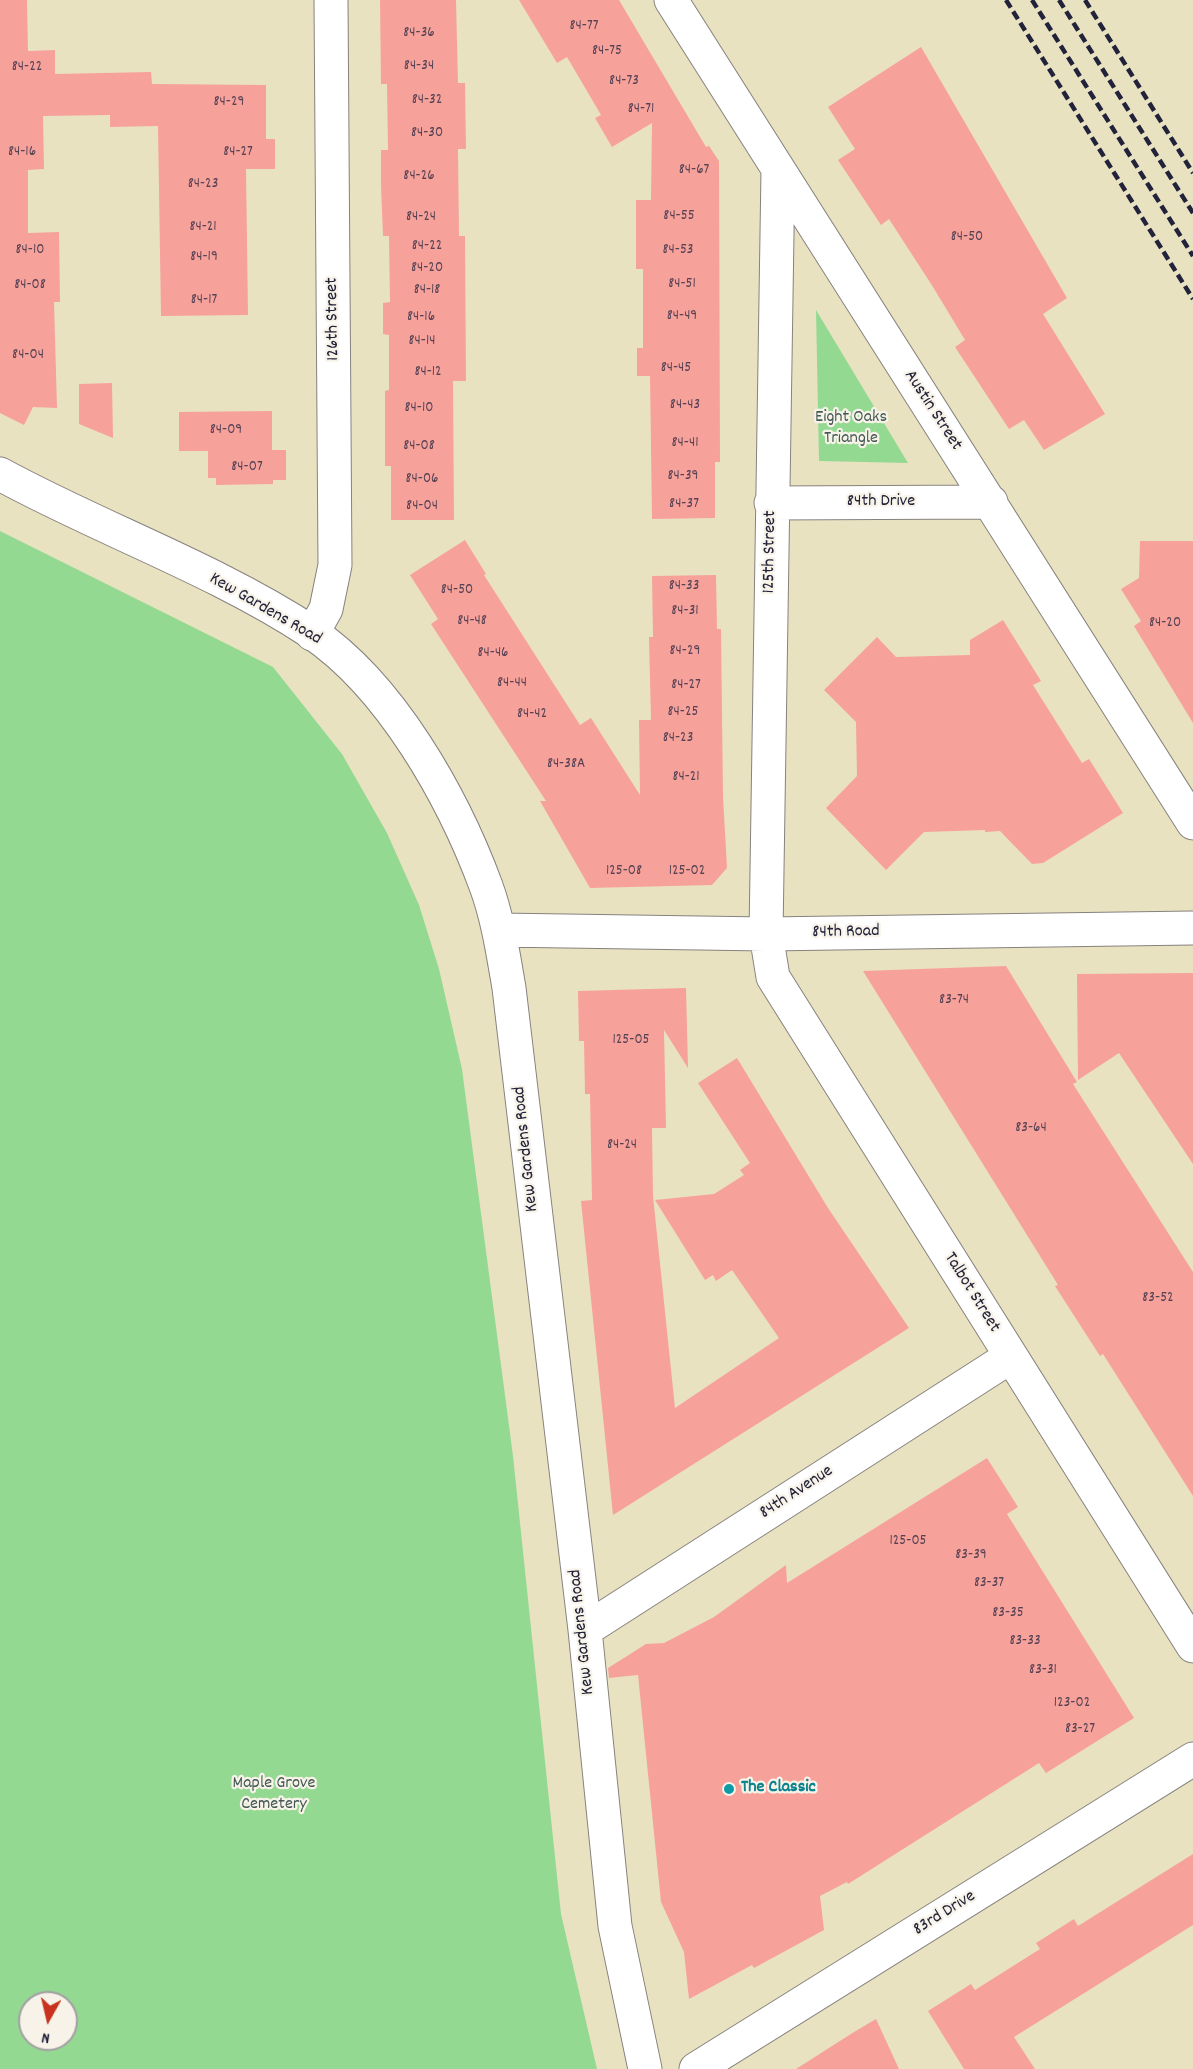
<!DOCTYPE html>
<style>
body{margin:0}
#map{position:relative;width:1193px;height:2069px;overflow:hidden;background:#e9e2c1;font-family:Dekko,sans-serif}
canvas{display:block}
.north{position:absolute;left:18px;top:1991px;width:60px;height:60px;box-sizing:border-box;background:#f7f3e8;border:2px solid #a29fa3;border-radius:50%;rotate:188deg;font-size:16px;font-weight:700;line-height:24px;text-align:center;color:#22223b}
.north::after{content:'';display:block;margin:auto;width:21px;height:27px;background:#c8321e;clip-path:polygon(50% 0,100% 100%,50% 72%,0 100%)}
</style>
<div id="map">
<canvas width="1193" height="2069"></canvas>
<div class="north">N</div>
</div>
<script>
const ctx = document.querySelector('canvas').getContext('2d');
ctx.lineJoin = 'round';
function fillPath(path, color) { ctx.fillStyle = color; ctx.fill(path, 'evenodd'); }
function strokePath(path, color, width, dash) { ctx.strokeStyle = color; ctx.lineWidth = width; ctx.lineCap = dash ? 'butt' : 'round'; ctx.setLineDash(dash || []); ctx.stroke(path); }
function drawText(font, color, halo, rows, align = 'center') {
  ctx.font = font + ' Dekko,sans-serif'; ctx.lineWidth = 4.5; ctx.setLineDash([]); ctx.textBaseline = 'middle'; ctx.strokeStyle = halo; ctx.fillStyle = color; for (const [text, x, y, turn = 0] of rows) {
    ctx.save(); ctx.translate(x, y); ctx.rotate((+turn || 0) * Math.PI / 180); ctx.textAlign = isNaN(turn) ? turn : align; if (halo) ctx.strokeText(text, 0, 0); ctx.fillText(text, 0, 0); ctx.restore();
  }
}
const green = new Path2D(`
 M 816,310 L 908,463 L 819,461 Z
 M 0,531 L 273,667 L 342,754 L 387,833 L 419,905 L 439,969 L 462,1069 L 513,1456 L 561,1914 L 597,2069 L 0,2069 ZM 30,2003 L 66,2003 L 66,2039 L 30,2039 Z`);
const building = new Path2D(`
 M 0,0 L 27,0 L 28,51 L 55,50 L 55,74 L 151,72 L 152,84 L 266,85 L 266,139 L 275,139 L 275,169 L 246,169 L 248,315 L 161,316 L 158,126 L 110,127 L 110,115 L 43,116 L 44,169 L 28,170 L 28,233 L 59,232 L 60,302 L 54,302 L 57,408 L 33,407 L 24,425 L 0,413 Z
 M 380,0 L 456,0 L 458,83 L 465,83 L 466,149 L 458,149 L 459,236 L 465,236 L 466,381 L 453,381 L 454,520 L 391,520 L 391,466 L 385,466 L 385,391 L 389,390 L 389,335 L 383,334 L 383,303 L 390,302 L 389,236 L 383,236 L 381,186 L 381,150 L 388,150 L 387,84 L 381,84 Z
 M 519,0 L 619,0 L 706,147 L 709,146 L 719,161 L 720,462 L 715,462 L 715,518 L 652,519 L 650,376 L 637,376 L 637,348 L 643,348 L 643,269 L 636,269 L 636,200 L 651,200 L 652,123 L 612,147 L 595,118 L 601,115 L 567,57 L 557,63 Z
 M 921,47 L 1067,298 L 1043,314 L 1105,414 L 1044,450 L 1024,420 L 1009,429 L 955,347 L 965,340 L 933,287 L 889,219 L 881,225 L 838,160 L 855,149 L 828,107 Z
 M 112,383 L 113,438 L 79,424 L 79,384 Z
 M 272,411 L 272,450 L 286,450 L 286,480 L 273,480 L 273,484 L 216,485 L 216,478 L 208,478 L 208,451 L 179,451 L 179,412 Z
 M 465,540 L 486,574 L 484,575 L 580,725 L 591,718 L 640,795 L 639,720 L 651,720 L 649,637 L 653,637 L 652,576 L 716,575 L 717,629 L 721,629 L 723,797 L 727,868 L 712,885 L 590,888 L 540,801 L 546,801 L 431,624 L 438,619 L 410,575 Z
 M 1140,541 L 1193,541 L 1193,723 L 1134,626 L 1141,621 L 1121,589 L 1139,578 Z
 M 1003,620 L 1041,681 L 1033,685 L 1082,763 L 1089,759 L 1123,813 L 1043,863 L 1032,864 L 1000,831 L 985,832 L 985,830 L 924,832 L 886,870 L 826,808 L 857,776 L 856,722 L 824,690 L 877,637 L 896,657 L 970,655 L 970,640 Z
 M 1006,966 L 1077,1082 L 1073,1084 L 1193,1272 L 1193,1496 L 1103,1354 L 1100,1356 L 1055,1286 L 1058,1285 L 863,971 Z
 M 1193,973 L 1193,1164 L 1119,1053 L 1078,1080 L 1077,974 Z
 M 686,988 L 688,1068 L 664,1030 L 666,1128 L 652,1128 L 653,1196 L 675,1408 L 779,1338 L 732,1270 L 716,1281 L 713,1275 L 705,1280 L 655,1200 L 714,1194 L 744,1175 L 740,1170 L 750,1163 L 698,1083 L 737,1058 L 828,1208 L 909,1328 L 613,1515 L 581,1201 L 592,1200 L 590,1094 L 585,1094 L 584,1041 L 579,1041 L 578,991 Z
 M 987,1458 L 1018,1507 L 1007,1514 L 1134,1718 L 1046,1773 L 1039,1763 L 848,1884 L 847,1882 L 820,1896 L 824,1930 L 754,1968 L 752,1965 L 689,1999 L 684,1952 L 661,1902 L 638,1675 L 609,1678 L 608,1668 L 646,1644 L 664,1643 L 714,1617 L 786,1565 L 787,1583 Z
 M 1193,1854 L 1193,1925 L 1014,2037 L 1035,2069 L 964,2069 L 928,2011 L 971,1984 L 975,1990 L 1040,1949 L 1036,1943 L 1074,1919 L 1078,1926 Z
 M 876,2019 L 899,2069 L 796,2069 L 854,2032 Z`);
const minor = new Path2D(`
 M 671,0 L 1193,823
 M 778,170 L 766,934 L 773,977 L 1193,1646
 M 0,474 C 101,529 215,569 311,632 C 391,686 453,797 486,886 C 498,919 503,953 509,988 L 585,1630 L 615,1926 L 645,2069
 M 771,503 L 991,502
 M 312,634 L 326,609 L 335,565 L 331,0
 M 499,930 L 766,934 L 1193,928
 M 585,1630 L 1010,1357
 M 696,2069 L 1193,1759`);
const rail = new Path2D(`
 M 1006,0 L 1193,299
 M 1032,0 L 1193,256
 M 1059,0 L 1193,213
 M 1085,0 L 1193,173`);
const markers = [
 [729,1789,6,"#0f9aa8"]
];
const numberNames = [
 ["84-77",584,27],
 ["84-36",419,34],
 ["84-75",607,52],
 ["84-34",419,67],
 ["84-22",27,68],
 ["84-73",624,82],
 ["84-32",427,101],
 ["84-29",229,103],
 ["84-71",641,110],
 ["84-30",427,134],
 ["84-16",22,153],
 ["84-27",238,153],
 ["84-67",694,171],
 ["84-26",419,177],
 ["84-23",203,185],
 ["84-55",679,217],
 ["84-24",421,218],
 ["84-21",203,228],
 ["84-50",967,238],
 ["84-22",427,247],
 ["84-10",30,251],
 ["84-53",678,251],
 ["84-19",204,258],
 ["84-20",427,269],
 ["84-51",682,285],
 ["84-08",30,286],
 ["84-18",427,291],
 ["84-17",204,301],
 ["84-49",682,317],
 ["84-16",421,318],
 ["84-14",422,342],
 ["84-04",28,356],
 ["84-45",676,369],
 ["84-12",428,373],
 ["84-43",685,406],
 ["84-10",419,409],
 ["84-09",226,431],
 ["84-41",685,444],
 ["84-08",419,447],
 ["84-07",247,468],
 ["84-39",683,477],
 ["84-06",422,480],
 ["84-37",684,505],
 ["84-04",422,507],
 ["84-33",684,587],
 ["84-50",457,591],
 ["84-31",685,612],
 ["84-48",472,622],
 ["84-20",1165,624],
 ["84-29",685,652],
 ["84-46",493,654],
 ["84-44",512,684],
 ["84-27",686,686],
 ["84-25",683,713],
 ["84-42",532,715],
 ["84-23",678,739],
 ["84-38A",566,765],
 ["84-21",686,778],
 ["125-08",624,872],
 ["125-02",687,872],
 ["83-74",954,1001],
 ["125-05",631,1041],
 ["83-64",1031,1129],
 ["84-24",622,1146],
 ["83-52",1158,1299],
 ["125-05",908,1542],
 ["83-39",971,1556],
 ["83-37",989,1584],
 ["83-35",1008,1614],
 ["83-33",1025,1642],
 ["83-31",1043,1671],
 ["123-02",1072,1704],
 ["83-27",1080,1730]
];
const streetNames = [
 ["126th Street",334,319,-91],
 ["Austin Street",932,411,57],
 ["84th Drive",881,503],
 ["125th Street",771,552,-89],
 ["Kew Gardens Road",265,610,30],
 ["84th Road",846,933,-1],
 ["Kew Gardens Road",527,1149,-96],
 ["Talbot Street",971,1293,58],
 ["84th Avenue",797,1493,-33],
 ["Kew Gardens Road",583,1632,-96],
 ["83rd Drive",945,1914,-32]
];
const parkNames = [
 ["Eight Oaks",851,419],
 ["Triangle",851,440],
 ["Maple Grove",274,1785],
 ["Cemetery",274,1806]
];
const cultureNames = [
 ["The Classic",741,1789]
];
fillPath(green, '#94d992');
fillPath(building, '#f7a19b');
strokePath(minor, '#86827e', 35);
strokePath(minor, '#fff', 33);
strokePath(rail, '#22223b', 4.5, [9, 4.5]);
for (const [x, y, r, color] of markers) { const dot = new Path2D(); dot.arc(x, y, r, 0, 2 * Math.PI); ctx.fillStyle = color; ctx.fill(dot); strokePath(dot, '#f7f3e8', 2); }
drawText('15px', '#574253', null, numberNames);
drawText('18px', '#22223b', '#f7f3e8', streetNames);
drawText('18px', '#445955', '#f7f3e8', parkNames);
drawText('bold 18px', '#0d838f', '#f7f3e8', cultureNames, 'left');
</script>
